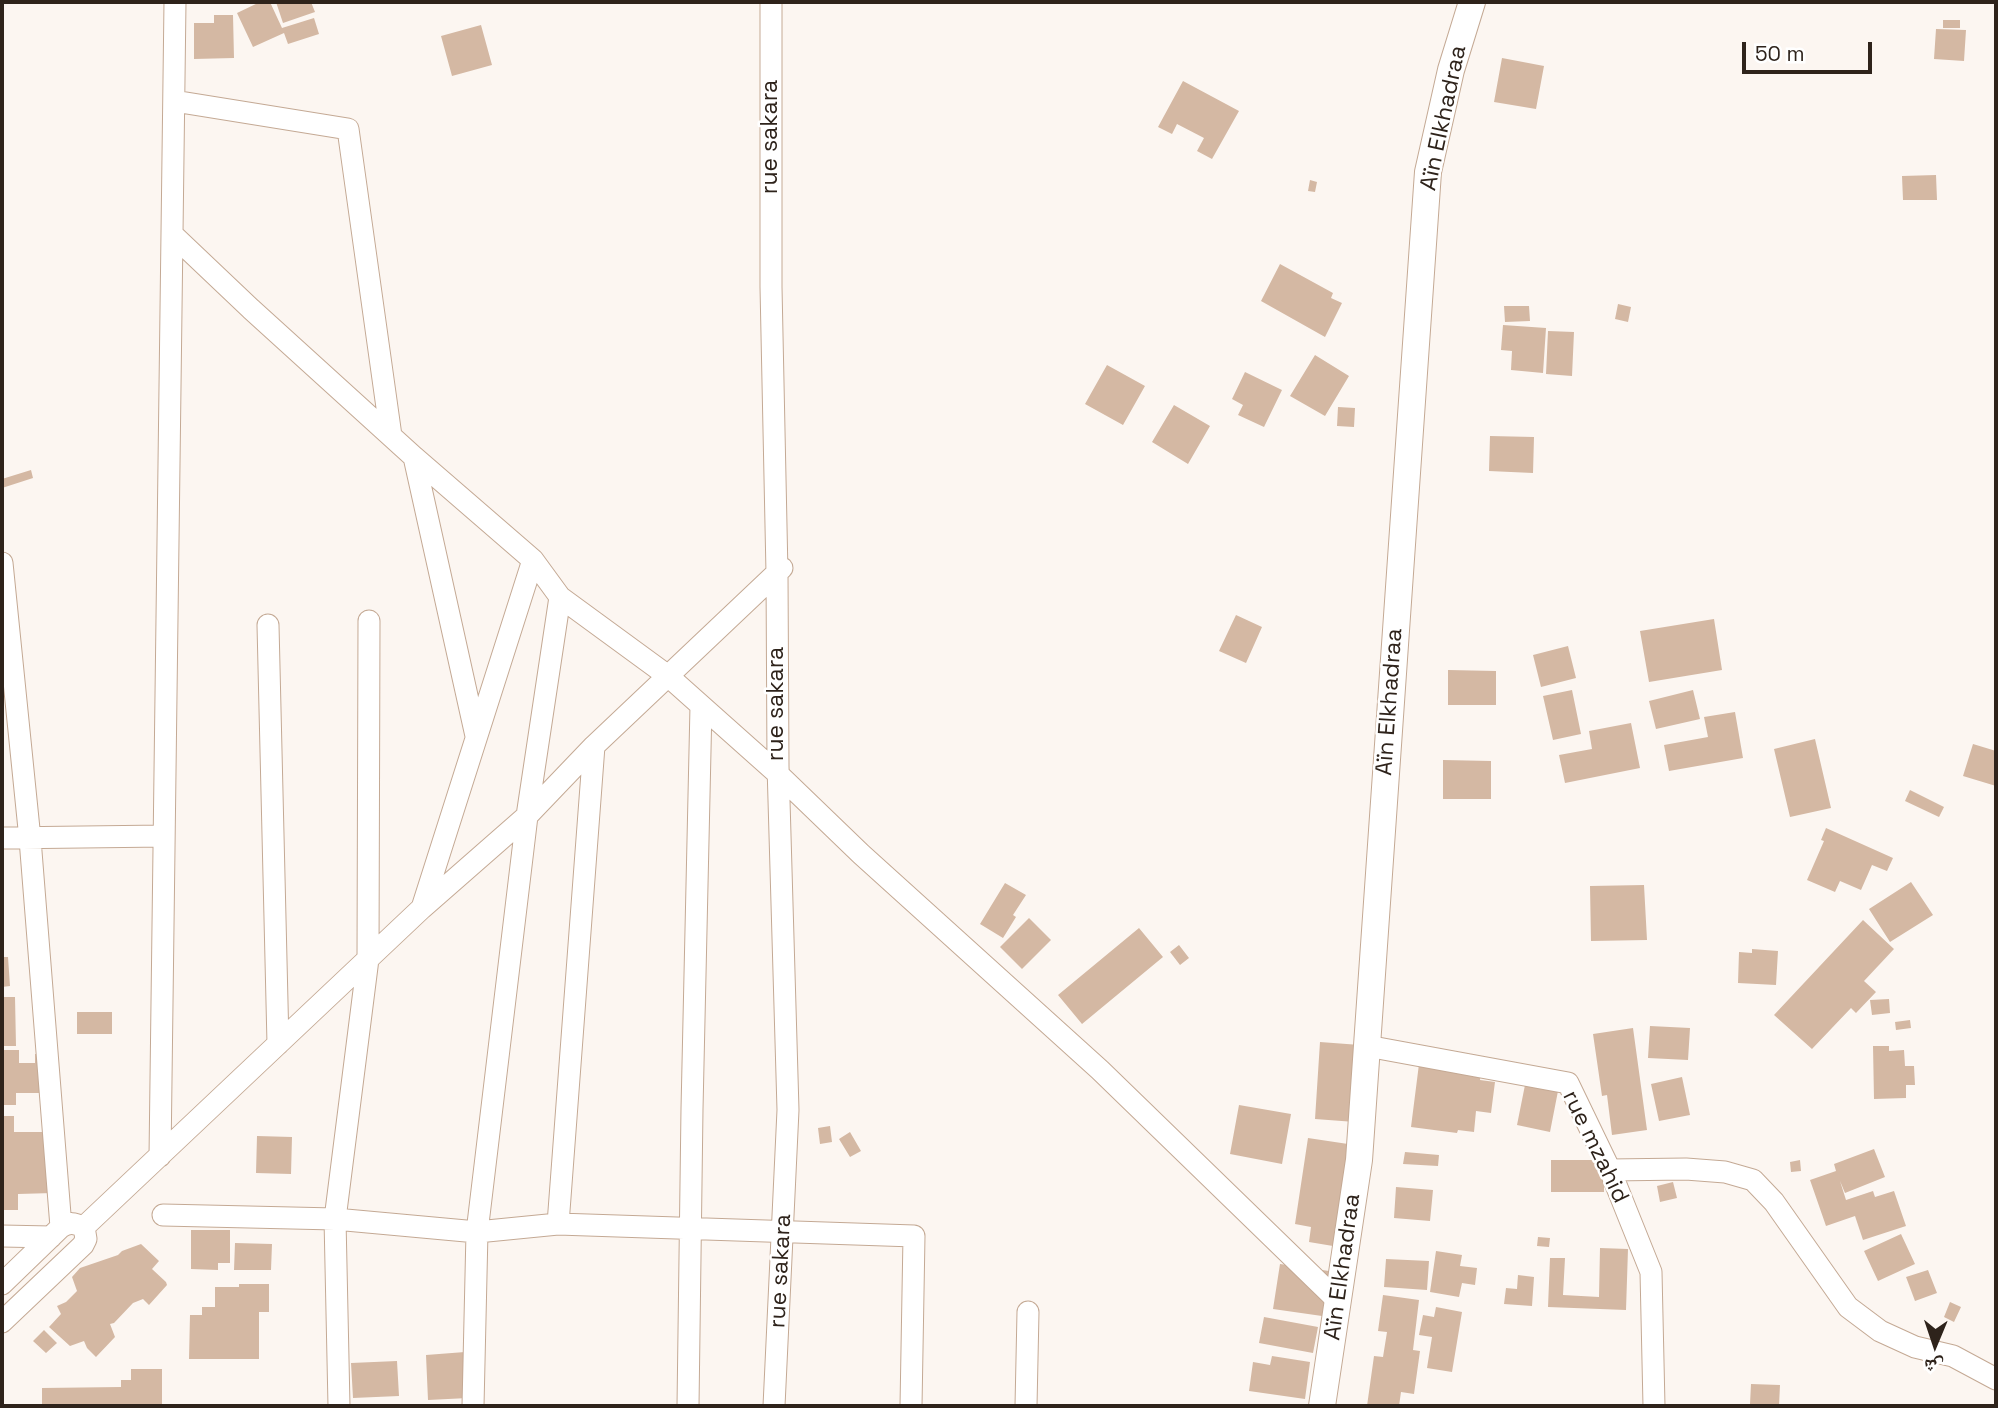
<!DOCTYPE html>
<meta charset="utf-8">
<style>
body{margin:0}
#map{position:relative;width:1998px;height:1408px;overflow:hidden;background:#fcf6f1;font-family:"Space Grotesk","Noto Naskh Arabic",sans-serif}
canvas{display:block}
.frame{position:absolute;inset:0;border:4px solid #2e231b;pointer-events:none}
.north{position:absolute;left:1900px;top:1310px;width:70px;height:70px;-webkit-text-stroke:5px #fff;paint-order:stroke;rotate:182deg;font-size:19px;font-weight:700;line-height:28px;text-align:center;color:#2e231b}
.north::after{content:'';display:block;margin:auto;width:24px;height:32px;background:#2e231b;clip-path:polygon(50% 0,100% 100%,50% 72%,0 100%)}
.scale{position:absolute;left:1742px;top:42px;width:130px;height:32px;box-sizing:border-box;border:4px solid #2e231b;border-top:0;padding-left:9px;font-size:21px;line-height:24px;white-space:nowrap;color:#2e231b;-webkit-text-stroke:5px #fff;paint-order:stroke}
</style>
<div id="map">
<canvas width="1998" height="1408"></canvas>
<div class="frame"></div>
<div class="north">ش</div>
<div class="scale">50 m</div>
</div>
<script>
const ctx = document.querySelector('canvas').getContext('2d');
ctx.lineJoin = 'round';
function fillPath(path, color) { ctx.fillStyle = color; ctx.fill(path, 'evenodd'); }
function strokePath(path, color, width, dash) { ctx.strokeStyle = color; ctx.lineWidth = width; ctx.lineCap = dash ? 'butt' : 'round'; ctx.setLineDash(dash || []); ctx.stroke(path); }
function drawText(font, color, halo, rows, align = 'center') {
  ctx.font = font + ' "Space Grotesk",sans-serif'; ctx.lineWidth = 5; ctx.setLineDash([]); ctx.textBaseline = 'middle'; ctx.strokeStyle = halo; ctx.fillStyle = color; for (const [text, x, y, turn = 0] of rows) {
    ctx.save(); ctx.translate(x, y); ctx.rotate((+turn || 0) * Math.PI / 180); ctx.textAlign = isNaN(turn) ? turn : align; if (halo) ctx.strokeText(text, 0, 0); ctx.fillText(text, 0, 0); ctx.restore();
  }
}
const building = new Path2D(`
 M 260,2 L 270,2 L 282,28 L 314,18 L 319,34 L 288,44 L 284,33 L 253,47 L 237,13 Z
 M 276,2 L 311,2 L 315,12 L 283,23 Z
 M 214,15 L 233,15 L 234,58 L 194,59 L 194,23 L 214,23 Z
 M 1943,20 L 1960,20 L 1960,28 L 1943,28 Z
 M 481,25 L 492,65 L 452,76 L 441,36 Z
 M 1936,29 L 1966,30 L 1964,61 L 1934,59 Z
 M 1502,58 L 1544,66 L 1536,109 L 1494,102 Z
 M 1183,81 L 1239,111 L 1212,159 L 1197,151 L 1204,138 L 1177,124 L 1172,134 L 1158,127 Z
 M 1936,175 L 1937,200 L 1903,200 L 1902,176 Z
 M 1310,180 L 1317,182 L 1315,192 L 1308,191 Z
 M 1280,264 L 1333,293 L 1331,298 L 1342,303 L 1325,337 L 1261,301 Z
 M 1618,304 L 1631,307 L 1628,322 L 1615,319 Z
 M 1504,306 L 1529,306 L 1530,321 L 1505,322 Z
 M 1503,325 L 1546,328 L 1543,373 L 1511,370 L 1512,351 L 1501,350 Z
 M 1548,331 L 1574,332 L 1572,376 L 1546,374 Z
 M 1315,355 L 1349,376 L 1325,416 L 1290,396 Z
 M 1107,365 L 1145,386 L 1123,425 L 1085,404 Z
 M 1245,372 L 1282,390 L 1264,427 L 1238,415 L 1243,405 L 1232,399 Z
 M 1174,405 L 1210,426 L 1188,464 L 1152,442 Z
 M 1338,407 L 1355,408 L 1354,427 L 1337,426 Z
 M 1490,436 L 1534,437 L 1533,473 L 1489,471 Z
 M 31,470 L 33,478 L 2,488 L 2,479 Z
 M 1236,615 L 1262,627 L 1246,663 L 1219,651 Z
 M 1714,619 L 1722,670 L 1649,682 L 1640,631 Z
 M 1568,646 L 1576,678 L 1541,687 L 1533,655 Z
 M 1448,670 L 1496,671 L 1496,705 L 1448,705 Z
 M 1572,690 L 1581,734 L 1553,740 L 1543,696 Z
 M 1693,690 L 1700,719 L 1656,729 L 1649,701 Z
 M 1735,712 L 1743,758 L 1669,771 L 1664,745 L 1708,737 L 1704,717 Z
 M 1631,723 L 1640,768 L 1565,783 L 1559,755 L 1592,749 L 1589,731 Z
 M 1815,739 L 1831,808 L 1790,817 L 1774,749 Z
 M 1973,744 L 1996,751 L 1996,786 L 1963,776 Z
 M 1443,760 L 1491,761 L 1491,799 L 1443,799 Z
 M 1910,790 L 1944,807 L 1939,817 L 1905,801 Z
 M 1826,828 L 1893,858 L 1887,871 L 1872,865 L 1861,890 L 1840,881 L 1835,892 L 1807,880 L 1824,841 L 1821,840 Z
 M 1911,882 L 1933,915 L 1890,942 L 1869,909 Z
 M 1005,883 L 1026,895 L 1013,915 L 1016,917 L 1003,938 L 980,924 Z
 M 1644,885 L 1647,940 L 1591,941 L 1590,886 Z
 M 1029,918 L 1051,940 L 1022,969 L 1000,947 Z
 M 1863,920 L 1894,949 L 1864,981 L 1876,992 L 1856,1013 L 1851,1008 L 1812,1049 L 1774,1015 Z
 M 1139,928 L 1163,957 L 1082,1024 L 1058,995 Z
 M 1179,945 L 1189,958 L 1180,965 L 1170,952 Z
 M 1752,949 L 1778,951 L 1776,985 L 1738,983 L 1739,952 L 1752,953 Z
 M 2,957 L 8,957 L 10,986 L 2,987 Z
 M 2,997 L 15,997 L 16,1046 L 2,1046 Z
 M 1889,999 L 1890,1013 L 1872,1015 L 1870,1000 Z
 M 77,1012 L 112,1012 L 112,1034 L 77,1034 Z
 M 1910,1020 L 1911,1028 L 1896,1030 L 1895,1022 Z
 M 1650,1026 L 1690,1028 L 1688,1060 L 1648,1058 Z
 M 1633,1028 L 1647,1130 L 1612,1135 L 1607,1095 L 1602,1096 L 1593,1034 Z
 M 1320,1042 L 1360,1045 L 1355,1122 L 1315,1119 Z
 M 1873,1046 L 1889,1046 L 1889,1051 L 1904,1050 L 1905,1066 L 1914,1066 L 1915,1085 L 1906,1085 L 1906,1098 L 1874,1099 Z
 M 2,1050 L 19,1050 L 19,1063 L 35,1063 L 35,1054 L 53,1054 L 53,1093 L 16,1093 L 16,1105 L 2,1105 Z
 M 1419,1064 L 1481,1071 L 1480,1080 L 1495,1082 L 1491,1113 L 1476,1111 L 1474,1132 L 1458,1130 L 1457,1133 L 1411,1127 Z
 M 1682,1077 L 1690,1115 L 1659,1121 L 1651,1084 Z
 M 1525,1085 L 1558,1091 L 1550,1132 L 1517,1125 Z
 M 1239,1105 L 1291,1114 L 1282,1164 L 1230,1154 Z
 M 2,1116 L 14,1116 L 14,1132 L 52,1132 L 53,1193 L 18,1194 L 18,1210 L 2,1210 Z
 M 830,1126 L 832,1142 L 820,1144 L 818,1128 Z
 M 850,1132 L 861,1151 L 850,1157 L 839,1139 Z
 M 257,1136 L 292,1137 L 291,1174 L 256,1173 Z
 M 1308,1138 L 1348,1144 L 1333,1246 L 1309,1242 L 1311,1227 L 1295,1224 Z
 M 1874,1149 L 1885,1177 L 1845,1193 L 1840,1181 L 1846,1200 L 1873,1191 L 1875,1197 L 1894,1191 L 1906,1226 L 1863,1240 L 1855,1216 L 1826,1226 L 1810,1180 L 1836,1171 L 1834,1164 Z
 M 1405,1152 L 1439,1155 L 1438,1166 L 1403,1164 Z
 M 1551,1160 L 1604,1160 L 1604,1192 L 1551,1192 Z
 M 1800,1160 L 1801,1171 L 1791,1172 L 1790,1162 Z
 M 1673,1182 L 1677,1198 L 1660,1202 L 1657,1186 Z
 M 1396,1187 L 1433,1190 L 1430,1221 L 1394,1218 Z
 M 191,1230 L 230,1230 L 230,1263 L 218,1263 L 218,1270 L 191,1269 Z
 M 1901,1234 L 1915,1264 L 1878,1281 L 1864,1251 Z
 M 1538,1237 L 1550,1238 L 1549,1247 L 1537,1246 Z
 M 235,1243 L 272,1244 L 271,1270 L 234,1270 Z
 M 141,1244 L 159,1261 L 152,1269 L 166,1282 L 167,1285 L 149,1305 L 143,1299 L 133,1303 L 114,1323 L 110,1324 L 115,1337 L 96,1357 L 87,1348 L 84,1341 L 70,1346 L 49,1327 L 61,1314 L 57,1306 L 66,1302 L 77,1291 L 72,1277 L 80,1268 L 118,1255 L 122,1251 Z
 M 1600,1248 L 1628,1249 L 1626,1310 L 1548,1307 L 1550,1258 L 1565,1258 L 1563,1295 L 1599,1297 Z
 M 1436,1251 L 1462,1255 L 1460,1266 L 1477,1268 L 1475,1285 L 1462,1283 L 1459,1297 L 1430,1292 Z
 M 1386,1259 L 1429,1261 L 1427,1290 L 1384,1287 Z
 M 1280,1264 L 1329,1271 L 1322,1316 L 1273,1309 Z
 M 1928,1270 L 1937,1293 L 1915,1301 L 1906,1277 Z
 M 1518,1275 L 1534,1277 L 1532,1306 L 1504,1304 L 1506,1288 L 1517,1289 Z
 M 239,1284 L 269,1284 L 269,1312 L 259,1312 L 259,1359 L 189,1359 L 190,1315 L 202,1315 L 202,1307 L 215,1307 L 215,1287 L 239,1287 Z
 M 1383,1295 L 1419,1300 L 1413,1350 L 1420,1351 L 1414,1394 L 1401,1392 L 1399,1406 L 1367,1406 L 1374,1356 L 1383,1357 L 1387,1332 L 1378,1331 Z
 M 1950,1302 L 1961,1307 L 1954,1322 L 1944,1317 Z
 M 1436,1307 L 1462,1312 L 1452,1372 L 1427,1368 L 1432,1337 L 1419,1335 L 1423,1315 L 1434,1317 Z
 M 1264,1317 L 1318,1327 L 1313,1353 L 1259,1343 Z
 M 44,1330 L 57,1343 L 46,1353 L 33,1341 Z
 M 465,1352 L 468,1398 L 428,1400 L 426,1355 Z
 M 1272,1356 L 1310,1362 L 1305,1399 L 1249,1391 L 1253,1362 L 1270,1365 Z
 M 397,1361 L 399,1396 L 353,1398 L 351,1363 Z
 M 131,1369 L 162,1369 L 162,1406 L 42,1406 L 42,1388 L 121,1387 L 121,1380 L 131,1380 Z
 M 1751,1384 L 1780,1385 L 1779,1406 L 1750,1404 Z`);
const minor = new Path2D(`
 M 771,2 L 771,287 L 777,573 L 778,766 L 788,1110 L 774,1406
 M 174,101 L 348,129 L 391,436
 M 172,234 L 251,309 L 414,457 L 533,560 L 560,597 L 668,676 L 778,774 L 861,854 L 1100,1070 L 1338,1301
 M 414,457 L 476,736
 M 2,563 L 30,839 L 61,1227
 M 268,625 L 278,1044
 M 2,838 L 164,836
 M 422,908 L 533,560
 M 1367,1046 L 1568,1083 L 1610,1170 L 1651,1272 L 1654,1406
 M 160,1156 L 175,2
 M 1610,1170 L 1686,1169 L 1725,1172 L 1753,1180 L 1774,1202 L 1848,1307 L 1880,1331 L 1915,1347 L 1953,1356 L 1996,1379
 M 163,1215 L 335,1219 L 477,1232 L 558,1224 L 914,1236 L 911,1406
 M 558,1224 L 594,746
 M 84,1227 L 422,908 L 527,816 L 594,746 L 782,568
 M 2,1236 L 51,1237
 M 2,1284 L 61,1227 C 70,1222 74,1223 84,1227 L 86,1239 L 83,1245 L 2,1322
 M 339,1406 L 335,1219 L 368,959 L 369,621
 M 473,1406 L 477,1232 L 527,816 L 560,597
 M 688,1406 L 692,1109 L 701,706
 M 1026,1406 L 1028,1312`);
const major = new Path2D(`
 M 1322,1406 L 1359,1160 L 1428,172 L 1451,70 L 1472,2`);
const streetNames = [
 ["Aïn Elkhadraa",1444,118,-78],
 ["rue sakara",771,137,-90],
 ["Aïn Elkhadraa",1390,702,-86],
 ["rue sakara",777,704,-90],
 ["rue mzahid",1595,1147,64],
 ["Aïn Elkhadraa",1343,1267,-82],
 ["rue sakara",781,1271,-87]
];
fillPath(building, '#d4b8a3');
strokePath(minor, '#c4a994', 23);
strokePath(major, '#c4a994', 28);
strokePath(minor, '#fff', 21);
strokePath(major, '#fff', 26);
drawText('23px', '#2e231b', '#fff', streetNames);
</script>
